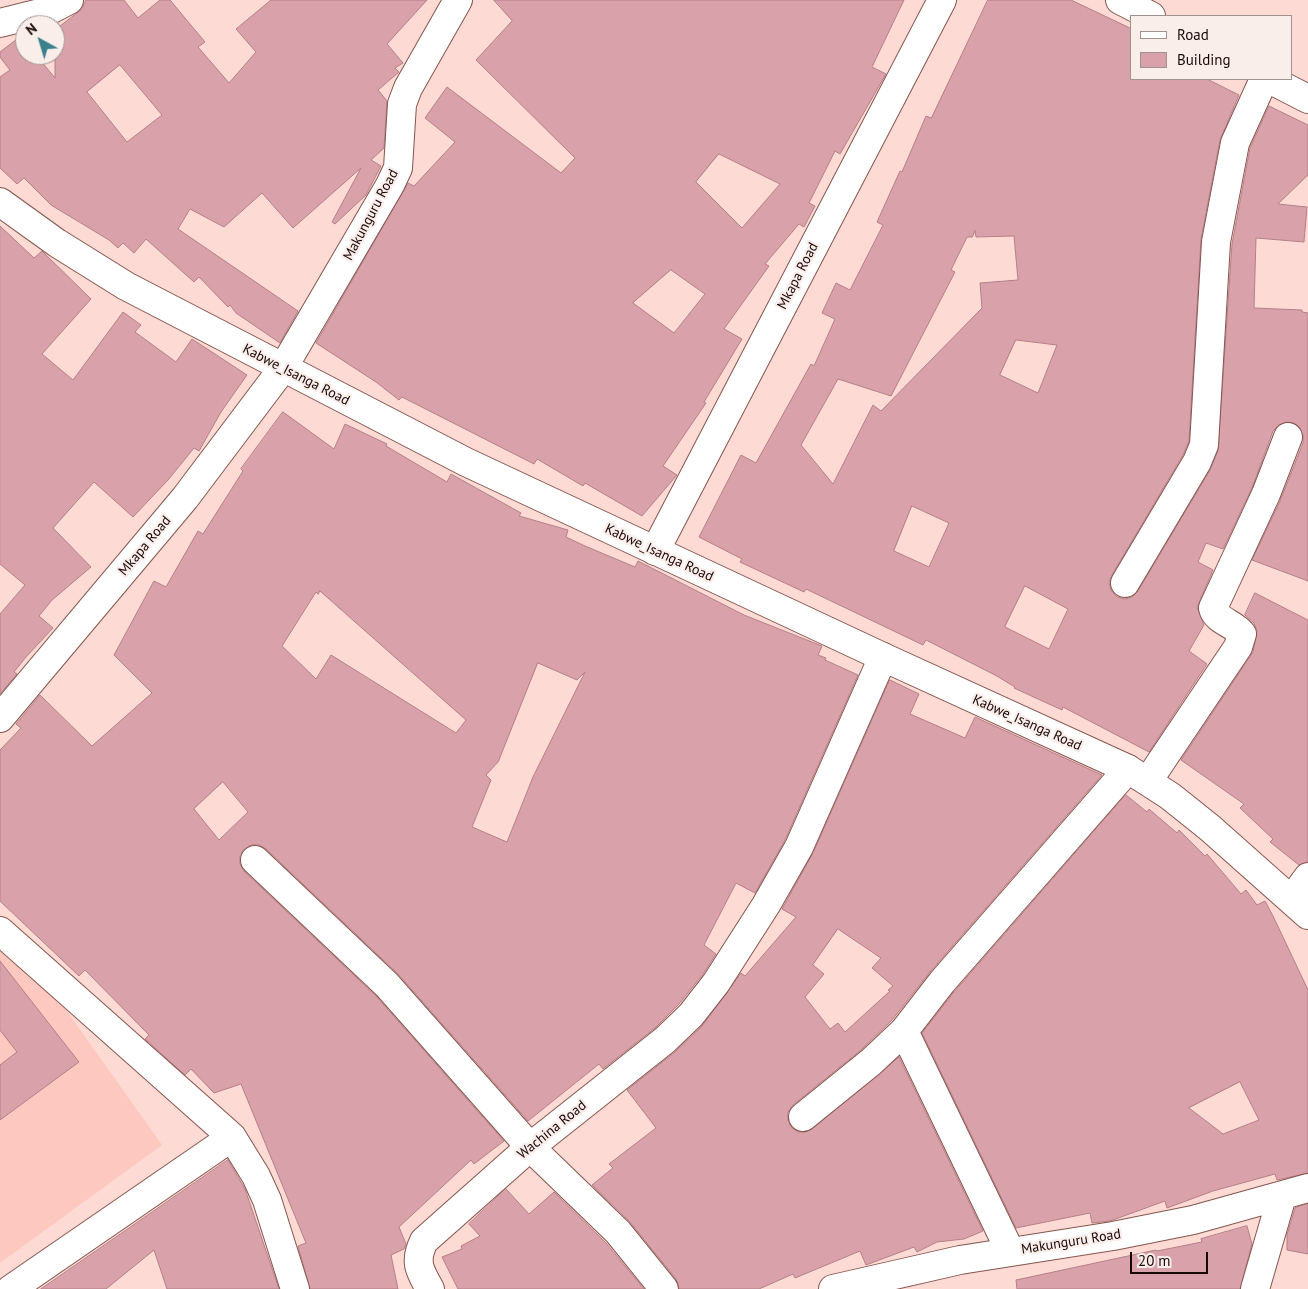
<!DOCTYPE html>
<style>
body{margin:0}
#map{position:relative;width:1308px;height:1289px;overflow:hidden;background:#fddad4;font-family:"PT Sans",sans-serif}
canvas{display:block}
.legend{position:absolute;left:1130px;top:15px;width:162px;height:65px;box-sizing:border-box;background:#faeeeb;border:1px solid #a0928f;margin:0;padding:6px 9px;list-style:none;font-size:15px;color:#190705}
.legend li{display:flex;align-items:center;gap:10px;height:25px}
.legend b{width:25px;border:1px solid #a0928f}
.north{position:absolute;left:15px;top:15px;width:50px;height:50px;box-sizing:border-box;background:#faeeeb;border:1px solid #a0928f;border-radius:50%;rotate:321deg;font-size:14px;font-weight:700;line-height:20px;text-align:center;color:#190705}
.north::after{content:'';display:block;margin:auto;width:18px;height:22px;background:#3b818d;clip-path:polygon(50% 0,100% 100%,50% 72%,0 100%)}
.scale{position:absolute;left:1130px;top:1252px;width:78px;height:22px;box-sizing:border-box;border:2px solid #190705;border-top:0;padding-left:6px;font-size:15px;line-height:18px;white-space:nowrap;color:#190705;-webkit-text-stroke:4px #faeeeb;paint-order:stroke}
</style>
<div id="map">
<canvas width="1308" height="1289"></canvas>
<ul class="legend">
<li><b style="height:6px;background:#fff"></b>Road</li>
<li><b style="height:14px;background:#d9a1a9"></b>Building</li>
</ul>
<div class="north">N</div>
<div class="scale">20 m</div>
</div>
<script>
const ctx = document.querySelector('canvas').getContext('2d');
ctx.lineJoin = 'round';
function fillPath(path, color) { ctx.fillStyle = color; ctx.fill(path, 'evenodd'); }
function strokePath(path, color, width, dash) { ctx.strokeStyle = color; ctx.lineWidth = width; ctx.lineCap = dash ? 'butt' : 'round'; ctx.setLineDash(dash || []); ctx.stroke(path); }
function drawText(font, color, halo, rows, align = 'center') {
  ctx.font = font + ' "PT Sans",sans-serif'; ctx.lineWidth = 4.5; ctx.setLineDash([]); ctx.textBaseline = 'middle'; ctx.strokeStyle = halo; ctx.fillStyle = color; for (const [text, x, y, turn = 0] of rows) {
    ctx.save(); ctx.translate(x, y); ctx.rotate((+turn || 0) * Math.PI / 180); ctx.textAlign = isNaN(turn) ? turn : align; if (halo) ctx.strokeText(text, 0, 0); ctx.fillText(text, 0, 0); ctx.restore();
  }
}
const built = new Path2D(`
 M 0,917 L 162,1145 L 0,1263 Z`);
const building = new Path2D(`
 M 86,0 L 124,0 L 138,18 L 160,0 L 170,0 L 205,42 L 198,47 L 229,83 L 256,52 L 236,29 L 271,0 L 427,0 L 387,44 L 403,63 L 395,68 L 399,72 L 378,90 L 387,101 L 384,148 L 371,160 L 381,166 L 366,195 L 335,224 L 332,222 L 361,168 L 293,228 L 262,193 L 224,227 L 190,209 L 178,229 L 298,311 L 280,343 L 236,313 L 230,305 L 228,307 L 199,277 L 194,282 L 146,239 L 134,253 L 123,243 L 118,248 L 109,240 L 51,205 L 24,178 L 17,184 L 0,168 L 0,77 L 10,70 L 0,57 L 0,52 L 21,36 L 25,41 L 25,55 L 36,55 L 55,78 L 55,30 L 82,9 ZM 120,65 L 162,115 L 127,142 L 87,92 Z
 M 494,0 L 904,0 L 872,67 L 886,74 L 840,154 L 835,151 L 809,203 L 815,206 L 804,227 L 799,224 L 765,264 L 769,266 L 724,329 L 742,339 L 704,402 L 706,403 L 663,466 L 677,475 L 642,516 L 585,483 L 583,486 L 537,459 L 534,464 L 402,397 L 399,400 L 376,382 L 316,343 L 408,183 L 414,186 L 455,142 L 425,118 L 447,87 L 561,173 L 575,158 L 476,60 L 512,21 ZM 719,154 L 780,184 L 742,228 L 696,182 ZM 671,270 L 705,294 L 674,333 L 633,303 Z
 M 988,0 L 1071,0 L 1132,29 L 1132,79 L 1207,79 L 1239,95 L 1220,140 L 1201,239 L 1189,441 L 1183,455 L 1112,575 L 1109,582 L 1111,590 L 1117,597 L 1125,599 L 1132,597 L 1138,591 L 1210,470 L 1218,451 L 1232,244 L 1250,148 L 1269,106 L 1308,125 L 1308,175 L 1278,204 L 1307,207 L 1304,242 L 1256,238 L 1254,308 L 1302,310 L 1302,312 L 1308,313 L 1308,581 L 1252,560 L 1280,501 L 1303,443 L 1303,435 L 1300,428 L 1294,423 L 1286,422 L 1279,425 L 1273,431 L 1252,488 L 1223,549 L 1206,543 L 1198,562 L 1213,570 L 1197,607 L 1204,625 L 1189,651 L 1207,664 L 1149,752 L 1063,707 L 1062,710 L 1014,688 L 1015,687 L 995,675 L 926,640 L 923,645 L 806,589 L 804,592 L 740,562 L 742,559 L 699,537 L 741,455 L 756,463 L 811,364 L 814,366 L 835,319 L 822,313 L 836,283 L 850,290 L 883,225 L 877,222 L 900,171 L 902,172 L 926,116 L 931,118 ZM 975,231 L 976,237 L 1014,236 L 1018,280 L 980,283 L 982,308 L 881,411 L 873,405 L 833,484 L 801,445 L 838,379 L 891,396 L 955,272 L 951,270 L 967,237 L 972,237 ZM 1016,340 L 1057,345 L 1038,393 L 1000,375 ZM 912,506 L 949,523 L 929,567 L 894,551 ZM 1025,586 L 1068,609 L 1049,649 L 1005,627 Z
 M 0,226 L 34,258 L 42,251 L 91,299 L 42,354 L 73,380 L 123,312 L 141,325 L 135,332 L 176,362 L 192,339 L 247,375 L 221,412 L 199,451 L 194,448 L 168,480 L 133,517 L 94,482 L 53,528 L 91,567 L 52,600 L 39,616 L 53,628 L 26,657 L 14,672 L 17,674 L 0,694 L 0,614 L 25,585 L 0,564 Z
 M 283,412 L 334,449 L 345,424 L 387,444 L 386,446 L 447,482 L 451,474 L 521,513 L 519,516 L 568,530 L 566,537 L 585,546 L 635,567 L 638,561 L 744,615 L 822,646 L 818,655 L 826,658 L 825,660 L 858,675 L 785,840 L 755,893 L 736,883 L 704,945 L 716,954 L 703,974 L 679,1004 L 655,1028 L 603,1069 L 599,1064 L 528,1121 L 398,974 L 266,849 L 259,845 L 251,845 L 243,850 L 240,857 L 240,864 L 244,871 L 376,996 L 504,1141 L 474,1164 L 471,1160 L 399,1227 L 406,1244 L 404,1249 L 391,1255 L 398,1289 L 310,1289 L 298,1246 L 306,1243 L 241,1084 L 214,1093 L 191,1069 L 185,1075 L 145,1039 L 149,1035 L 85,970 L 79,976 L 0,901 L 0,750 L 21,728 L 16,724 L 40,695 L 92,746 L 152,693 L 114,655 L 154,581 L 166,587 L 198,531 L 203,534 L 243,471 L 241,469 ZM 320,591 L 466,720 L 456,733 L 331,655 L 316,679 L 282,646 L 316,592 L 318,594 ZM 538,663 L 577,680 L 585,672 L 533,777 L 507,842 L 472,827 L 491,780 L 486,775 L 498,762 ZM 223,782 L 248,812 L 219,840 L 194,809 Z
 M 1255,593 L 1308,620 L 1308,862 L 1299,865 L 1270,842 L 1273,839 L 1240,808 L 1244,804 L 1181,760 L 1253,652 L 1257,631 L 1254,623 L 1245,615 Z
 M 890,680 L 919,694 L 910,714 L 965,738 L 975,717 L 1102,775 L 930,972 L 892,1020 L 861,1050 L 793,1105 L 788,1112 L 788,1120 L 791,1127 L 798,1132 L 805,1132 L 812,1129 L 899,1057 L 983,1231 L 964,1239 L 937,1242 L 917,1252 L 914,1247 L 866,1265 L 860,1251 L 795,1278 L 793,1274 L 759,1289 L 679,1289 L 676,1279 L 630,1222 L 592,1185 L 613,1168 L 609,1164 L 656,1128 L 627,1090 L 675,1052 L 702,1026 L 741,973 L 745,976 L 796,917 L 782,909 L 813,853 ZM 838,929 L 881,958 L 872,968 L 893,986 L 888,990 L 890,991 L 845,1032 L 838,1023 L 830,1029 L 805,997 L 824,974 L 813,965 Z
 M 1126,795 L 1147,812 L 1149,809 L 1177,833 L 1179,830 L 1205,856 L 1207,854 L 1241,894 L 1246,890 L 1257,905 L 1265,901 L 1274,918 L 1308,990 L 1308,1173 L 1277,1180 L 1275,1174 L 1213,1191 L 1167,1208 L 1165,1201 L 1110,1221 L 1092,1223 L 1090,1213 L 1016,1228 L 922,1033 L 954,992 ZM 1240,1082 L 1259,1120 L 1223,1134 L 1189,1108 Z
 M 0,961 L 79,1062 L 0,1120 L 0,1065 L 17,1052 L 0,1030 Z
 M 228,1160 L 245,1189 L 279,1289 L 167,1289 L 154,1250 L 106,1289 L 41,1289 Z
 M 506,1189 L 529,1214 L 554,1192 L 606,1243 L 644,1289 L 458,1289 L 442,1257 L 462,1249 L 461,1246 L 480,1236 L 469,1224 Z
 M 1308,1204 L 1308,1254 L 1287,1250 L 1287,1235 L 1295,1208 Z
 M 1247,1226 L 1252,1244 L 1240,1289 L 1017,1289 L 1016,1280 L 1156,1250 L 1157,1251 L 1202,1242 L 1201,1239 Z`);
const minor = new Path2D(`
 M 1120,0 L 1151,16
 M 0,23 L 48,11 L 69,0
 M 1269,79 L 1308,99
 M 283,368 L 390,185 L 398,168 L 402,104 L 408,88 L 458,0
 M 655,551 L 942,0
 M 1125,583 L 1197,462 L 1204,445 L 1216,242 L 1235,143 L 1264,79
 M 1148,781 L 1238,647 L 1242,634 C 1234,623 1216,621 1213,608 L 1266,494 L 1288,437
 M 255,860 L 387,985 L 530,1147 L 618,1232 L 664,1289
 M 1292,899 L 1308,877
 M 0,931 L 232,1137 L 256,1176 L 267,1200 L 295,1289
 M 904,1031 L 1010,1251
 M 803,1117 L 871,1062 L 904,1031 L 942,982 L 1128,769
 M 11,1289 L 232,1137
 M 430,1289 C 419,1270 414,1261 424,1241 L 530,1147 L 665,1040 L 691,1015 L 716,983 L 766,905 L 799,847 L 883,657
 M 833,1289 L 960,1260 L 1113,1236 L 1193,1220 L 1308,1188
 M 1255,1289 L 1282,1196`);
const tertiary = new Path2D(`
 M 0,202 L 57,243 L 126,286 L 466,462 L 883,657 L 1128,769 L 1170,796 L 1210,828 L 1308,915
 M 0,718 L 185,498 L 283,368`);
const streetNames = [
 ["Makunguru Road",371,215,-62],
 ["Mkapa Road",798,276,-63],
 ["Kabwe_Isanga Road",296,375,27],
 ["Mkapa Road",145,546,-50],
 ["Kabwe_Isanga Road",659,553,25],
 ["Kabwe_Isanga Road",1027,723,24],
 ["Wachina Road",552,1130,-39],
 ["Makunguru Road",1071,1242,-9]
];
fillPath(built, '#fdc8bf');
fillPath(building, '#d9a1a9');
strokePath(building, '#b57f87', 1);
strokePath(minor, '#86554d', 30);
strokePath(tertiary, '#86554d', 30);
strokePath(minor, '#fff', 28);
strokePath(tertiary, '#fff', 28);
drawText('14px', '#190705', '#faeeeb', streetNames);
</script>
